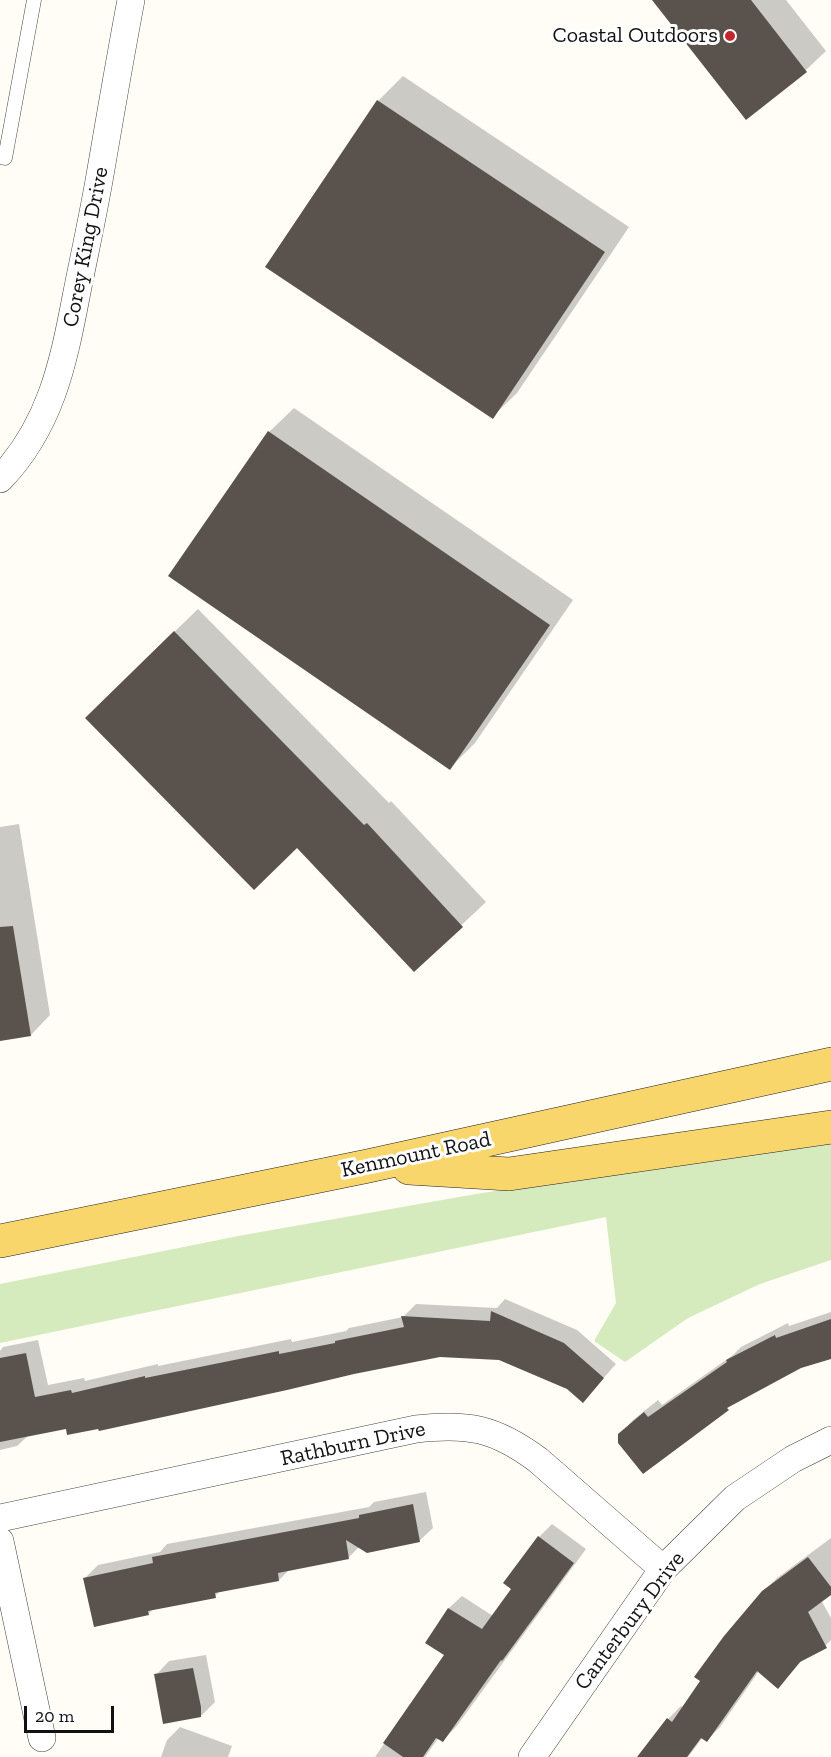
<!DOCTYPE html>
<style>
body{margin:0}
#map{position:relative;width:831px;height:1757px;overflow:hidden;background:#fffdf5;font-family:"Zilla Slab",serif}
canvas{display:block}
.scale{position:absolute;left:24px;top:1706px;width:90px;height:27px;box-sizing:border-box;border:3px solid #111;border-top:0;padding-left:8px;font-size:18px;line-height:21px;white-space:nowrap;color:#111;-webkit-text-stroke:4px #fff;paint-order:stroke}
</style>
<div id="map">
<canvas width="831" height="1757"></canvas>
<div class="scale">20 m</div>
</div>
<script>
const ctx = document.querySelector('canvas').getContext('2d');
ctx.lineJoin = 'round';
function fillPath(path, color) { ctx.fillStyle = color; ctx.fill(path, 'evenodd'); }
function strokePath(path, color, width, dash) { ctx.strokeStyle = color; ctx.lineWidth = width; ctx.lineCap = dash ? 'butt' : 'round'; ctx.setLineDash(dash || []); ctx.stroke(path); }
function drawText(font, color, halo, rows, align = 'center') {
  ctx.font = font + ' "Zilla Slab",serif'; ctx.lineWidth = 6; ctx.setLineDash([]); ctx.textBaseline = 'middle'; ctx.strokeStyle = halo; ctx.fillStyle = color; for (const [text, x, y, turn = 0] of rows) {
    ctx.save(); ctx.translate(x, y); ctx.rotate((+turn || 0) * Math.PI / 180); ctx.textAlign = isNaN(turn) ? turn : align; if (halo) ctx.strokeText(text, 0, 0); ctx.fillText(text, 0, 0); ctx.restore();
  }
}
const green = new Path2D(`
 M 831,1139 L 831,1260 L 760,1284 L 688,1318 L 625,1362 L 594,1341 L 616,1303 L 606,1217 L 0,1343 L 0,1284 L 238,1236 L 476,1194 L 795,1143 Z`);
const shadow = new Path2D(`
 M 654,0 L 786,0 L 826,51 L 806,70 L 746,118 Z
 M 403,76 L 629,227 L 517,393 L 492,417 L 267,266 L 378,101 Z
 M 294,408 L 573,600 L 475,743 L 450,768 L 269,432 Z
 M 198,609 L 389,803 L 391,801 L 486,902 L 414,970 L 297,846 L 110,694 Z
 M 19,824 L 50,1015 L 31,1035 L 0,1040 L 0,827 Z
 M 505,1299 L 577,1330 L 616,1364 L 583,1401 L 568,1388 L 500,1358 L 440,1355 L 29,1435 L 17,1446 L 0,1450 L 0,1351 L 3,1347 L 38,1340 L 48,1385 L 84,1378 L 85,1381 L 158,1364 L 158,1366 L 291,1339 L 292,1342 L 346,1331 L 349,1328 L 403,1317 L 416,1304 L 497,1308 Z
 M 831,1312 L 831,1357 L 801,1367 L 736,1401 L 644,1472 L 620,1434 L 633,1420 L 658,1400 L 662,1405 L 733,1355 L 741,1347 L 788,1323 L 789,1326 Z
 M 426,1492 L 433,1528 L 419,1541 L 359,1547 L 349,1557 L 290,1569 L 279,1580 L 221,1590 L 215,1596 L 154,1608 L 148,1614 L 84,1579 L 98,1565 L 160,1552 L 167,1544 L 369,1507 L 374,1502 Z
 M 552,1524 L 586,1549 L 456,1727 L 443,1740 L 439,1737 L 425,1757 L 375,1757 L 446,1654 L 427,1643 L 449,1608 L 462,1596 L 493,1616 L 513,1588 L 539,1537 Z
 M 831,1538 L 831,1593 L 821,1600 L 831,1618 L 831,1640 L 826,1645 L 817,1644 L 778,1687 L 759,1671 L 720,1727 L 707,1740 L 703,1737 L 688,1757 L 639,1757 L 668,1719 L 681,1706 L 683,1708 L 763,1592 L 777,1578 Z
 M 206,1655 L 215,1702 L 202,1715 L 164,1722 L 156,1675 L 169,1661 Z
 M 180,1727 L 232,1746 L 228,1757 L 161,1757 L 167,1740 Z`);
const building = new Path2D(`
 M 652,0 L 751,0 L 807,72 L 746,120 Z
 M 377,100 L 605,252 L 493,419 L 265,267 Z
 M 268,431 L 550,625 L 450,770 L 168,576 Z
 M 174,631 L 364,825 L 367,823 L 463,927 L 414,972 L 297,848 L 254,890 L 85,718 Z
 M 13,926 L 31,1036 L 0,1041 L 0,927 Z
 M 491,1311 L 564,1343 L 604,1378 L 583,1403 L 567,1389 L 499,1360 L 440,1357 L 354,1374 L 287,1390 L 99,1431 L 98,1429 L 67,1435 L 66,1429 L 0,1442 L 0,1358 L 26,1353 L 35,1397 L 71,1390 L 72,1393 L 145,1376 L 145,1378 L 279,1351 L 279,1354 L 335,1343 L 335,1341 L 404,1327 L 401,1316 L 490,1321 Z
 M 831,1319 L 831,1359 L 801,1368 L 727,1408 L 729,1410 L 643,1474 L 618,1443 L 618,1434 L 644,1412 L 648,1417 L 727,1362 L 726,1360 L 775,1335 L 776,1338 Z
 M 413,1504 L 420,1542 L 367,1553 L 346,1540 L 349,1559 L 278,1573 L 279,1581 L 215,1593 L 216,1598 L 148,1611 L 149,1615 L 94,1627 L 83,1578 L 153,1563 L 152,1557 L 359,1518 L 359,1515 Z
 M 538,1536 L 574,1563 L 502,1661 L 501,1660 L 443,1742 L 436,1738 L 423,1757 L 403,1757 L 383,1743 L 444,1655 L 425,1643 L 448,1608 L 482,1629 L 511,1589 L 503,1583 Z
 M 808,1557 L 831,1587 L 831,1595 L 808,1612 L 827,1648 L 800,1662 L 778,1689 L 757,1671 L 707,1742 L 701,1738 L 687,1757 L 637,1757 L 667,1718 L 672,1722 L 700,1681 L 694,1677 L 724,1636 L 762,1591 Z
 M 193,1668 L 201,1707 L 201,1717 L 163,1724 L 154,1674 Z`);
const service = new Path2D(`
 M 0,157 L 5,158 L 34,0`);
const minor = new Path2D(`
 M 0,479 C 50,427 63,365 76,297 C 84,256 93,216 100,175 C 110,117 120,58 131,0
 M 0,1518 L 416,1429 C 468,1423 495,1428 538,1460 L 663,1569
 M 0,1541 L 42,1738
 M 532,1757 L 663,1569 L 735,1498 L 793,1459 L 831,1440`);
const primary = new Path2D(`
 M 409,1168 L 509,1174 L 831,1127
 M 0,1241 L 368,1166 L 831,1064`);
const markers = [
 [730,36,6,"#c4262e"]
];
const poiNames = [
 ["Coastal Outdoors",718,36]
];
const streetNames = [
 ["Corey King Drive",86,247,-79],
 ["Kenmount Road",416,1155,-12],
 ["Rathburn Drive",353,1444,-12],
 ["Canterbury Drive",630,1621,-53]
];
fillPath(green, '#d5ebbd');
fillPath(shadow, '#0003');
fillPath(building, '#5a524d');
strokePath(service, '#444', 15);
strokePath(minor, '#444', 28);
strokePath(primary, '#222', 34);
strokePath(service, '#fff', 14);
strokePath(minor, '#fff', 27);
strokePath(primary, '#f9d66b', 33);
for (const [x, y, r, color] of markers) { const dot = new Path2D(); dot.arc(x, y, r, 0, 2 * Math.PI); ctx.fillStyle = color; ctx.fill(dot); strokePath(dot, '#fff', 2); }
drawText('22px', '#111', '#fff', poiNames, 'right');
drawText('22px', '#111', '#fff', streetNames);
</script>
